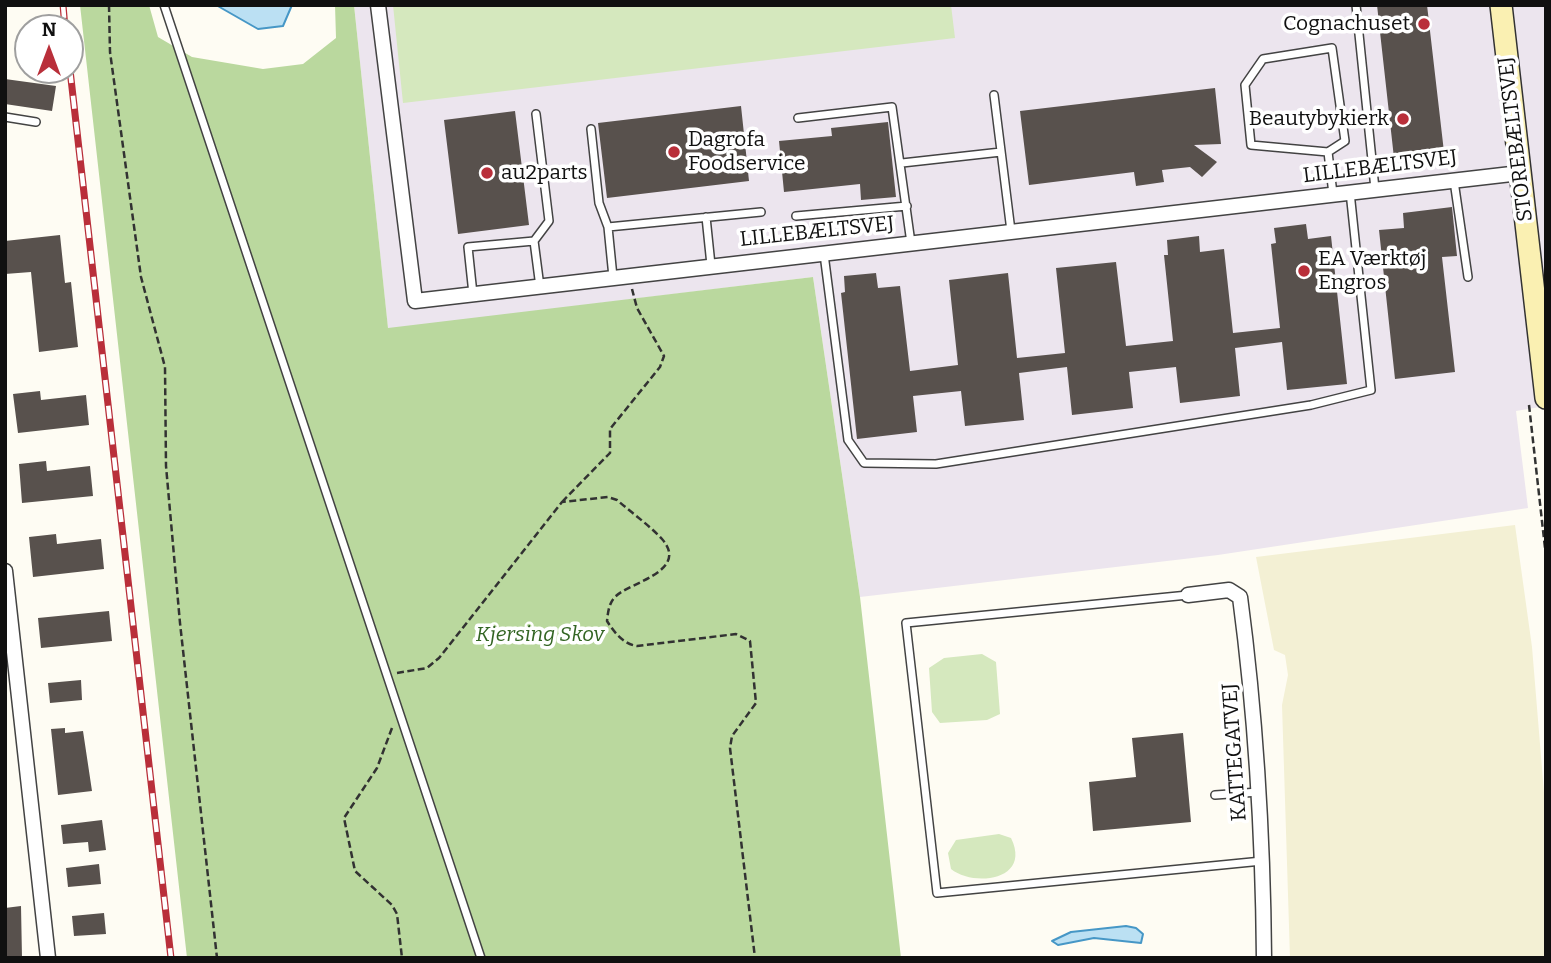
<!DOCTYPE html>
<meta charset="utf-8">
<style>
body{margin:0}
#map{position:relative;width:1551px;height:963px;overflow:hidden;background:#fefcf3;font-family:Bitter,serif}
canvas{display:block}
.frame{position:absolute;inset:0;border:7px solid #101010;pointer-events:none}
.north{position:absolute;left:14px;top:14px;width:70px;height:70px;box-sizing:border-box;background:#fff;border:2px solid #9f9f9f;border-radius:50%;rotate:0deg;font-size:19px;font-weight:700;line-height:28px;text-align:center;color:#101010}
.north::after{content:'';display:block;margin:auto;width:24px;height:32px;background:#b92f3a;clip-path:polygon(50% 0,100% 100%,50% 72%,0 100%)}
</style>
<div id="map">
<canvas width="1551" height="963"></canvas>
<div class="frame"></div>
<div class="north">N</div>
</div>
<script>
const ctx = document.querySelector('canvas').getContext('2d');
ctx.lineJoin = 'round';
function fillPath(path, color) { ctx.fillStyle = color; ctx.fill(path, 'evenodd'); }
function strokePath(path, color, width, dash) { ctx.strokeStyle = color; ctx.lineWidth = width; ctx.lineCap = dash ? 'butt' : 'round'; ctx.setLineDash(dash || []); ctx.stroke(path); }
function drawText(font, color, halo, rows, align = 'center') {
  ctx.font = font + ' Bitter,serif'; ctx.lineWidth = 7; ctx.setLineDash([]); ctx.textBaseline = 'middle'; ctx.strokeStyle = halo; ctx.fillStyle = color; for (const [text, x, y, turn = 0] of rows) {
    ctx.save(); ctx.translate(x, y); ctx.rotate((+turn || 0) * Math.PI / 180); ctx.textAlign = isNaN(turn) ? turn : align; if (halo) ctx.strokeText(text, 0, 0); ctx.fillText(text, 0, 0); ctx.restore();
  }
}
const industrial = new Path2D(`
 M 354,5 L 1546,5 L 1546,406 L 1516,411 L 1528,508 L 1218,555 L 860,597 L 813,277 L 388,329 Z`);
const farmland = new Path2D(`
 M 1515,525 L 1532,647 L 1546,817 L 1546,958 L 1290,958 L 1282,705 L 1288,675 L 1285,655 L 1274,650 L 1256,557 Z`);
const green = new Path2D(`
 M 393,5 L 951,5 L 955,38 L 403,103 Z
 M 982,654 L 996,662 L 1000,714 L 987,720 L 940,723 L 932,712 L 929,668 L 944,658 Z
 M 999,834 L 1011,838 C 1032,881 973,887 951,869 L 948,853 L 956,840 Z`);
const forest = new Path2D(`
 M 80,5 L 149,5 L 158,37 L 192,57 L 263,69 L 303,64 L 336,38 L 335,5 L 354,5 L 388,328 L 813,277 L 860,597 L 901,958 L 187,958 Z`);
const water = new Path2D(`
 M 216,5 L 292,5 L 283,26 L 258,29 Z
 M 1126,926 L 1136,928 L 1143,934 L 1141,943 L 1094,938 L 1058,945 L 1052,941 L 1071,932 Z`);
const building = new Path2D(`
 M 1377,5 L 1427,5 L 1444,152 L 1394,158 Z
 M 5,79 L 56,86 L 52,111 L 5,104 Z
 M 1215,88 L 1221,144 L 1194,145 L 1217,162 L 1202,177 L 1190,167 L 1162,170 L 1164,182 L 1136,186 L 1134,172 L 1029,185 L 1020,111 Z
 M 741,106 L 749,181 L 607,198 L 598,123 Z
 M 515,111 L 529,225 L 458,234 L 444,120 Z
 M 888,122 L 896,197 L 861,200 L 860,184 L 784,192 L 779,141 L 832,136 L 831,128 Z
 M 1452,207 L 1457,256 L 1442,257 L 1455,372 L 1395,379 L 1379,230 L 1404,228 L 1403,213 Z
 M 1306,224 L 1308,239 L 1331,236 L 1347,384 L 1287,390 L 1282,342 L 1235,348 L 1240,396 L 1180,403 L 1176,367 L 1129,372 L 1133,408 L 1072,415 L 1067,367 L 1019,373 L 1024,420 L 965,426 L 961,391 L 913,396 L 917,432 L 857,439 L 841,293 L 845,292 L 844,276 L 876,273 L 878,288 L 900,286 L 910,371 L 958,365 L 949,280 L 1008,273 L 1017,358 L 1065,353 L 1056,268 L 1116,262 L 1126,346 L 1173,341 L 1164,255 L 1168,255 L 1167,240 L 1199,236 L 1200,252 L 1224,249 L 1233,333 L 1280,328 L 1271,244 L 1276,243 L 1274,228 Z
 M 60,235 L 65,283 L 71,282 L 78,347 L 39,352 L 31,272 L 5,274 L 5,241 Z
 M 40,391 L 41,400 L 86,395 L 89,425 L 18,433 L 13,394 Z
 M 46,461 L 47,471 L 90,466 L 93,496 L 22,503 L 19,464 Z
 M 56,534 L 57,544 L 101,539 L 104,569 L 33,577 L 29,537 Z
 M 109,611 L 112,641 L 41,648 L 38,618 Z
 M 81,680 L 82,700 L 50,703 L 48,683 Z
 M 65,728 L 65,733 L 83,731 L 92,791 L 58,795 L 51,729 Z
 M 1183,733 L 1191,822 L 1093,831 L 1089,782 L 1136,777 L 1132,738 Z
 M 102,820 L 106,850 L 89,852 L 88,842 L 63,844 L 61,825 Z
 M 99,864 L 101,884 L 68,887 L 66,868 Z
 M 21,906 L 22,958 L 5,958 L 5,908 Z
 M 104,913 L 106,934 L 74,936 L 72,916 Z`);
const path = new Path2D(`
 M 109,5 L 110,52 L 141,277 L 165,367 L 166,466 L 180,623 L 217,958
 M 1529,405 L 1546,557
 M 562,502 L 610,453 L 610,429 L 660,367 L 664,356 L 637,308 L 632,289
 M 397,673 L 427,668 L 439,658 L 562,502 L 608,497 L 617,500 C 632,513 649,525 662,539 C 690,571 629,583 616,596 C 609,602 608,612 607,621 C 614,632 623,644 637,646 L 736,634 L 750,641 L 756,703 L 732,736 L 730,748 L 755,958
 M 392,728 L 377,768 L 344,818 L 355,871 L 392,905 L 397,914 L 402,958`);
const lane = new Path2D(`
 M 164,5 L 481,958
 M 1356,5 L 1375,189
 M 1332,48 L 1345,141 L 1328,152 L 1251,145 L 1245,85 L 1263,59 Z
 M 994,95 L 1011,231
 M 5,117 L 36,122
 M 798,118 L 892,107 L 911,243
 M 591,129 L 599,203 L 608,227 L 613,277
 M 1328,152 L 1333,194
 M 902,163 L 1001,152
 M 1454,181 L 1468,277
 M 796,216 L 907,206
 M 706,217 L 711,265
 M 608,227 L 761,212
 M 534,241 L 540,287
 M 824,254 L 848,440 L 864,463 L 936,464 L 1311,405 L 1371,390 L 1350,192
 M 473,294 L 468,247 L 534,241 L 549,221 L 536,114
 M 1188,595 L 906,623 L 937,893 L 1262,861
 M 1215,795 L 1259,792`);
const street = new Path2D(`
 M 378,5 L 415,301 L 1520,173
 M 5,571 L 48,958
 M 1188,595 L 1229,590 L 1240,597 C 1256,717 1263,837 1264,958`);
const secondary = new Path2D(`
 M 1501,5 L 1546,398`);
const rail = new Path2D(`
 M 63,5 L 65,28
 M 70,70 L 171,958`);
const markers = [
 [1424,24,7,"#b92f3a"],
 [1403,119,7,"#b92f3a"],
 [674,152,7,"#b92f3a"],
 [487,173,7,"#b92f3a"],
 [1304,271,7,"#b92f3a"]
];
const poiNames = [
 ["Cognachuset",1410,24,"right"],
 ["Beautybykierk",1389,119,"right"],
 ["Dagrofa",688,140],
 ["Foodservice",688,164],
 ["au2parts",501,173],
 ["EA Værktøj",1318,259],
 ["Engros",1318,283]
];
const streetNames = [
 ["STOREBÆLTSVEJ",1516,139,-97],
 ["LILLEBÆLTSVEJ",1380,167,-7],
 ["LILLEBÆLTSVEJ",817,232,-6],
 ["KATTEGATVEJ",1235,752,-94]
];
const parkNames = [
 ["Kjersing Skov",540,635]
];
fillPath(industrial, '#ece5ee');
fillPath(farmland, '#f3f0d4');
fillPath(green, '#d5e8be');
fillPath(forest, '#bad89e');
fillPath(water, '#bbe0f3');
strokePath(water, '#4697c6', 2);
fillPath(building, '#58514d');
strokePath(lane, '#434343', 10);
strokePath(street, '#434343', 17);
strokePath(secondary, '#323232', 24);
strokePath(path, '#323232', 2.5, [7, 3.5]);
strokePath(lane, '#fff', 7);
strokePath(street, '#fff', 14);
strokePath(secondary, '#faf0b2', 21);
strokePath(rail, '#b92f3a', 7);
strokePath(rail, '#fff', 4.5, [13]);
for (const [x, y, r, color] of markers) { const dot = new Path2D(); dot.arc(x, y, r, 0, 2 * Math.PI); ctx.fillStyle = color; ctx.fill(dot); strokePath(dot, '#fff', 2.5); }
drawText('21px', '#101010', '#fff', poiNames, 'left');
drawText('21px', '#101010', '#fff', streetNames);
drawText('italic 21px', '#336523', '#fff', parkNames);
</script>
